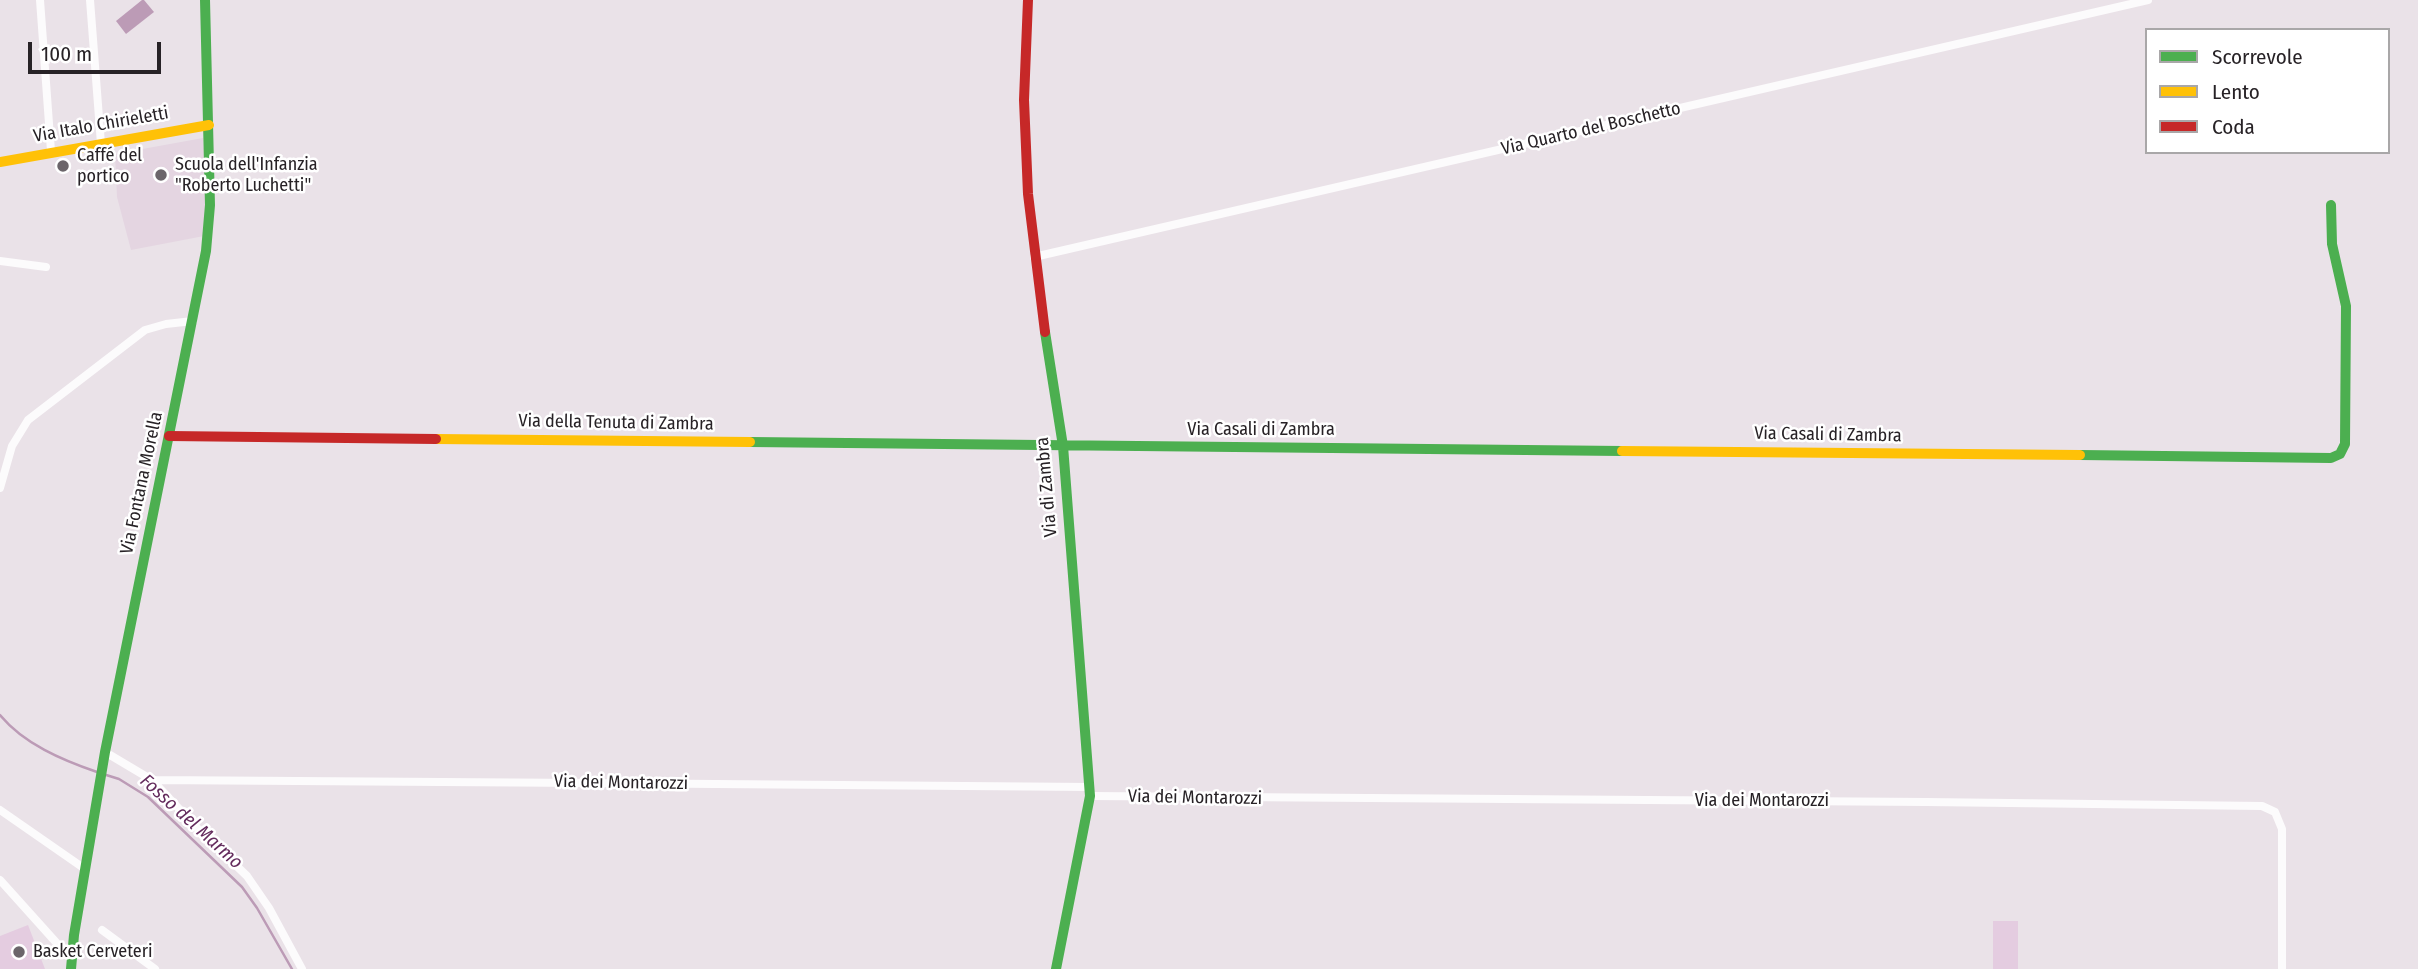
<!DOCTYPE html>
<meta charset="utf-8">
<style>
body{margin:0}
#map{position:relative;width:2418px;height:969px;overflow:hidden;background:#eae2e8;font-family:"Fira Sans Condensed",sans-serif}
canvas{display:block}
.legend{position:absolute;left:2145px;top:28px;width:245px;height:126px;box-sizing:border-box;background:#fff;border:2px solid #a9a7a8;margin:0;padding:9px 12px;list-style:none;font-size:21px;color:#272226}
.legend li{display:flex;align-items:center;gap:14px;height:35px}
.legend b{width:35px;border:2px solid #a9a7a8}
.scale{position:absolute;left:28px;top:42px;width:133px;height:32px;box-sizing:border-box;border:4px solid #272226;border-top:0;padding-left:9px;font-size:21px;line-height:24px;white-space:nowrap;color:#272226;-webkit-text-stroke:5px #fff;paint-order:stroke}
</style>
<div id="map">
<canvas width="2418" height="969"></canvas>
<ul class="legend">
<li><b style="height:9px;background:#4caf50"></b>Scorrevole</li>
<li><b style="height:9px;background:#ffc107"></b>Lento</li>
<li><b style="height:9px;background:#c62828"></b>Coda</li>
</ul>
<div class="scale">100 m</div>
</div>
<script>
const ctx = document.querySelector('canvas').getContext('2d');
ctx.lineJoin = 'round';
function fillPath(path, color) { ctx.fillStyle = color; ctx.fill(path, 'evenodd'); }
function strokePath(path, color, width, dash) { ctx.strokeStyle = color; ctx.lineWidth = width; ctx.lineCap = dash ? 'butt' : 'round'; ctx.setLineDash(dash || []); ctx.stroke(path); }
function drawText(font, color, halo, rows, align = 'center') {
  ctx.font = font + ' "Fira Sans Condensed",sans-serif'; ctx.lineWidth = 5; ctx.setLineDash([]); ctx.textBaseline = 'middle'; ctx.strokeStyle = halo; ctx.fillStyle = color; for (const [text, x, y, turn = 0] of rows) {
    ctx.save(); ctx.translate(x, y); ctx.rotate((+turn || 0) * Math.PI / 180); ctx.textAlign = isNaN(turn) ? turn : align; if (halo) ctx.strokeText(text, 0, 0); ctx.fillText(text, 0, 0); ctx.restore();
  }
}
const built = new Path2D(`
 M 203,138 L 208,196 L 204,236 L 131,250 L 117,197 L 115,154 Z`);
const green = new Path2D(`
 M 1993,921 L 2018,921 L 2018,969 L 1993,969 Z
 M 28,925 L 45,969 L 0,969 L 0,936 Z`);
const water = new Path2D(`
 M 142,0 L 144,0 L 154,12 L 126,34 L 116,21 Z`);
const stream = new Path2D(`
 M 0,715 C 24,744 62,760 97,772
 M 103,774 L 119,779 L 148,797 L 242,887 L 257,908 L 292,969`);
const street = new Path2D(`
 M 40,0 L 51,151
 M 90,0 L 101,144
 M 1034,257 L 2148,0
 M 0,261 L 46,267
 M 0,488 L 12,446 L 28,420 L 145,330 L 166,324 L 193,321
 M 105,752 L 152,780 L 200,831 L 247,876 L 269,908 L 302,969
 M 152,780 C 464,781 777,785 1089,787
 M 1090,796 L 1926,802 L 2262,806 L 2275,812 L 2282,829 L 2282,969
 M 0,810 L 85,869
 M 0,880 L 71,959
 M 102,930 L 155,969`);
const fast = new Path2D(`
 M 1045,332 L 1063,446 L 1090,796 L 1056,969
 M 750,442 L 1622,451
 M 2080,455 L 2331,458 L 2340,454 L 2345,444 L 2346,306 L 2332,244 L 2331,205
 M 71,969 L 74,935 L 105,752 L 206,251 L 210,205 L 205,0`);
const slow = new Path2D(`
 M 0,162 L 209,125
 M 436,439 L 750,442
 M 1622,451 L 2080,455`);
const jam = new Path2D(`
 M 1028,0 L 1024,100 L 1028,194 L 1045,332
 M 169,436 L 436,439`);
const markers = [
 [63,166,7,"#6b656a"],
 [161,175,7,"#6b656a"],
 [19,952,7,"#6b656a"]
];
const streetNames = [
 ["Via Italo Chirieletti",101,125,-10],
 ["Via Quarto del Boschetto",1591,129,-13],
 ["Via della Tenuta di Zambra",616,423,1],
 ["Via Casali di Zambra",1261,430],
 ["Via Casali di Zambra",1828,435,1],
 ["Via Fontana Morella",142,483,-78],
 ["Via di Zambra",1047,487,-95],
 ["Via dei Montarozzi",621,783,1],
 ["Via dei Montarozzi",1195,798,1],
 ["Via dei Montarozzi",1762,801]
];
const poiNames = [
 ["Caffé del",77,156],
 ["portico",77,177],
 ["Scuola dell'Infanzia",175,165],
 ["\"Roberto Luchetti\"",175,186],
 ["Basket Cerveteri",33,952]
];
const waterNames = [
 ["Fosso del Marmo",191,822,42]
];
fillPath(built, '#e4d5e1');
fillPath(green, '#e4cce0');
fillPath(water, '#bc9bb6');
strokePath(stream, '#bc9bb6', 2.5);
strokePath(street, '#fcfbfc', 8);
strokePath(fast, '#4caf50', 10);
strokePath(slow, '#ffc107', 10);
strokePath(jam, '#c62828', 10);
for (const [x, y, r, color] of markers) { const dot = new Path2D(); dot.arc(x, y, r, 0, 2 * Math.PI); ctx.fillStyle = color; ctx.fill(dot); strokePath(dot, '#fff', 2.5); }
drawText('18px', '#272226', '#fff', streetNames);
drawText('18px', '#272226', '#fff', poiNames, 'left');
drawText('italic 19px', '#642c5d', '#fff', waterNames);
</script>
